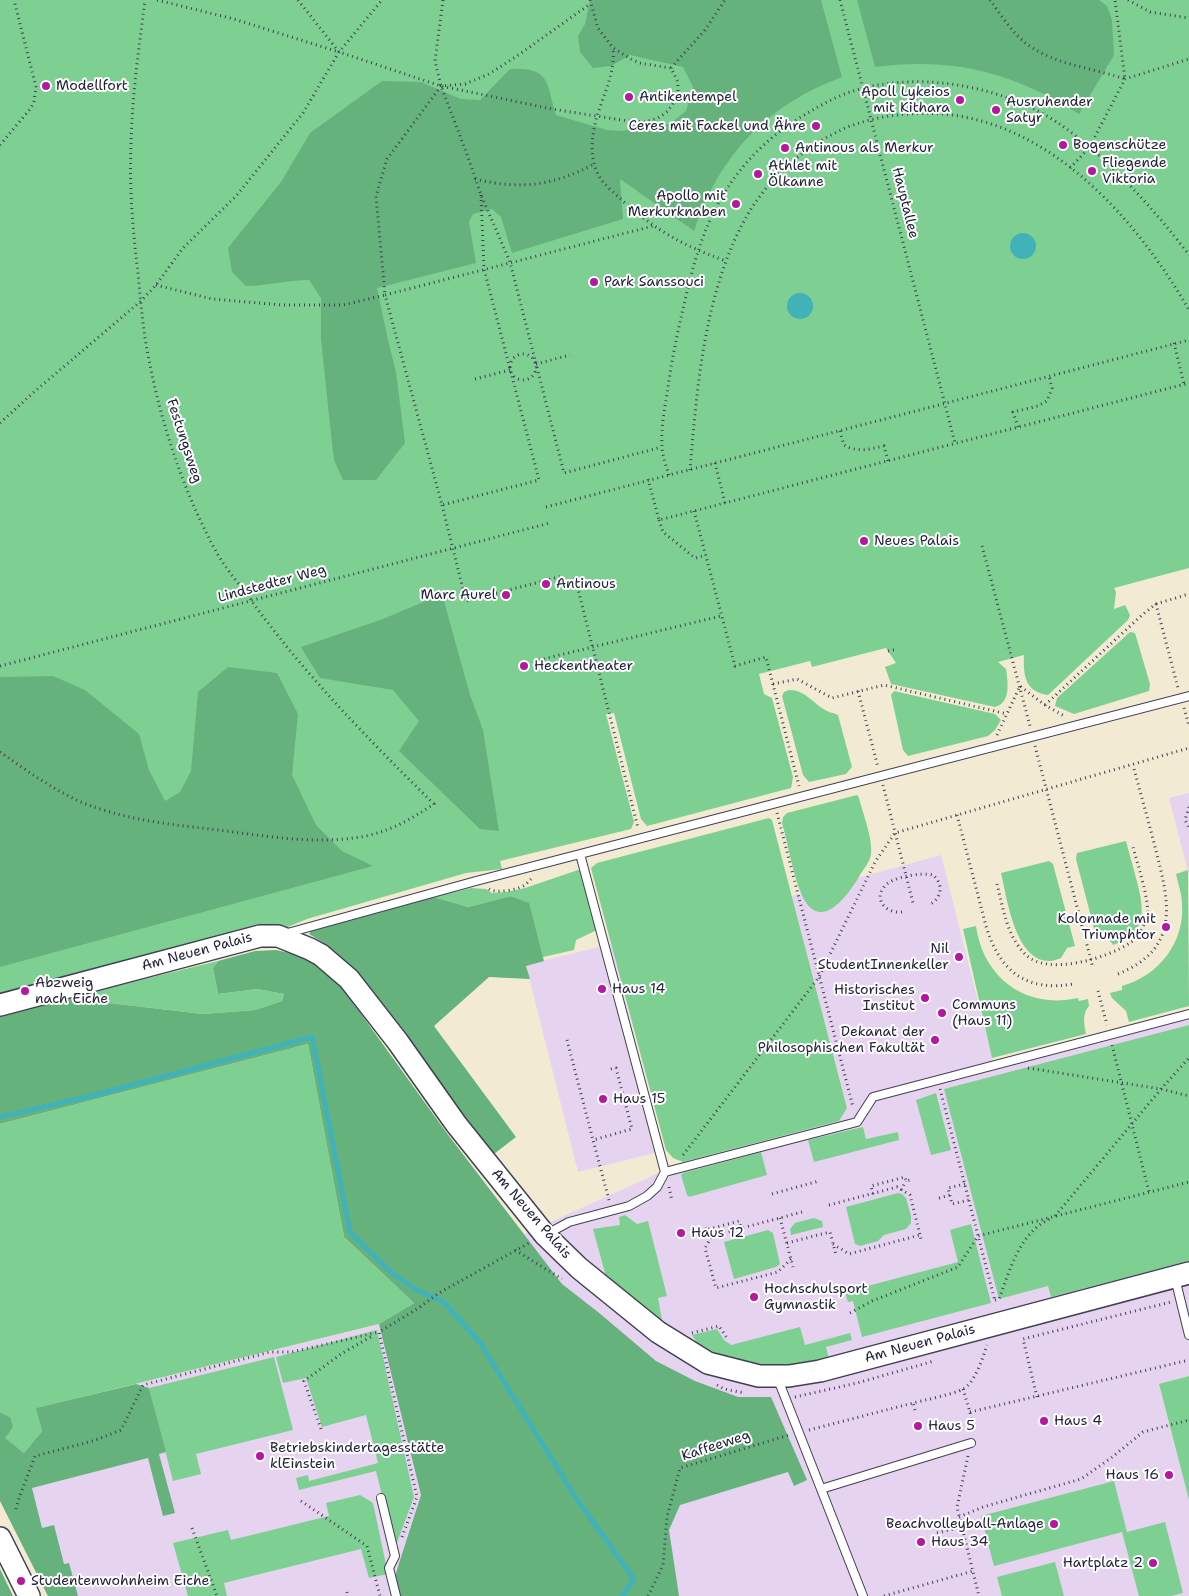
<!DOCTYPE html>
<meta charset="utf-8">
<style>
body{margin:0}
canvas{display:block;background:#f3ead4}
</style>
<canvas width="1189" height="1596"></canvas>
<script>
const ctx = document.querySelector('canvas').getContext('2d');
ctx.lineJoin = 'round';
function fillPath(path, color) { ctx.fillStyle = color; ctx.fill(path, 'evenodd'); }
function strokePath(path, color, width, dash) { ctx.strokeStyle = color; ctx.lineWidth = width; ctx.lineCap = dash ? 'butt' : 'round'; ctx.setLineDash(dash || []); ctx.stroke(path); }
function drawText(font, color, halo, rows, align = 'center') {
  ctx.font = font + ' "Shantell Sans",sans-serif'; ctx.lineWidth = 4; ctx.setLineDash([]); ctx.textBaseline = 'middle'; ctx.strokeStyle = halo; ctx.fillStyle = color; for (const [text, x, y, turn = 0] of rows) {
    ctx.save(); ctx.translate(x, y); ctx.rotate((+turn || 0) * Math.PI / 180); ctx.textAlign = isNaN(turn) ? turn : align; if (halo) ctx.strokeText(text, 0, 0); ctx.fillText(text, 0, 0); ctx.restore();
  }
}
const built = new Path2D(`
 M 1189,793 L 1189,875 L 1169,798 Z
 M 941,855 L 993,1061 L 1189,1009 L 1189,1376 L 1159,1385 L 1189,1500 L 1189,1596 L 48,1596 L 0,1501 L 0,1492 L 152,1449 L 136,1384 L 466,1303 L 447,1269 L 683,1162 L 839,1121 L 847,1107 L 792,896 Z
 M 611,944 L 663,1151 L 578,1172 L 526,965 Z`);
const green = new Path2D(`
 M 0,0 L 1189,0 L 1189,568 L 1114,588 L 1116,592 L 1114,609 L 1125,605 L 1130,615 L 1128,620 L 1048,695 C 1025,692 1023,675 1024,655 L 998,662 L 1006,669 C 1008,682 1011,703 995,707 L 891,684 L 885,667 L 896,663 L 886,648 L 812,667 L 810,661 L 759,674 L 764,694 L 772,698 L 793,777 L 791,788 L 647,826 L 641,819 L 614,713 L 606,714 L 634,822 L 631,829 L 500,861 L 502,869 L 466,873 L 307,919 L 283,929 L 0,995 Z
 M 1130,632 L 1135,633 L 1150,684 L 1149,691 L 1074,714 L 1055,706 L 1057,698 Z
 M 789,690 C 806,690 813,704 827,711 C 831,713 834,713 838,715 L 852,767 L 846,774 L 809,782 L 803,775 L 782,696 L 784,692 Z
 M 894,691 L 995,714 L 1001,720 L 995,730 L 988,736 L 908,756 L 903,750 L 891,695 Z
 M 857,795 L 859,798 C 863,814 873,839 871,854 C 870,862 864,868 860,875 C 852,889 826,929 807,904 C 795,888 788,843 782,823 L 783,817 L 787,813 Z
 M 769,818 L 772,820 L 847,1108 L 839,1121 L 683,1162 L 673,1158 L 666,1150 L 591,868 L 597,863 Z
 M 1126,841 C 1129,853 1133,866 1136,878 C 1144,908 1149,933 1113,945 L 1112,943 L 1106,938 L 1097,940 L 1076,859 L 1077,853 Z
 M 1049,861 L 1053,864 L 1075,946 L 1067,948 L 1061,958 C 1058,959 1053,961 1050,961 C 1015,962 1007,898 1001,873 Z
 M 581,869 L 597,930 L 576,940 L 574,950 L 543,957 L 528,903 L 511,896 L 468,907 L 434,897 L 471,888 L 486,889 L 492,893 L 507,892 L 525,888 Z
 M 1188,870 L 1189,1006 L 1129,1022 L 1126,1011 L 1112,998 L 1110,993 L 1122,990 L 1122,986 C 1158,976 1185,943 1182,904 C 1182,894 1178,884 1176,874 Z
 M 976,926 C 983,977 1025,1010 1078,998 L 1079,1001 L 1088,999 L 1089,1006 C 1082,1014 1084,1024 1086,1034 L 992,1058 L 963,929 Z
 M 218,961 L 213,968 L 218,994 L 257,989 L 284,994 L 282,1001 L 255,1010 L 203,1014 L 66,998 Z
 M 1189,1025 L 1189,1261 L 1051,1297 L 1048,1286 L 999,1299 L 944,1089 Z
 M 308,1044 L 344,1237 L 414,1303 L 379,1324 L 37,1408 L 42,1431 L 24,1453 L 4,1438 L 10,1417 L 0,1412 L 0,1124 Z
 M 936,1093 L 951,1150 L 931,1155 L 916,1100 Z
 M 863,1127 L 866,1139 L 898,1132 L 899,1140 L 814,1162 L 808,1140 Z
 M 761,1152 L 767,1175 L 689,1197 L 687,1195 L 681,1175 L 683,1173 Z
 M 898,1193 L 902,1194 L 906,1198 L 911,1216 L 911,1223 L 906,1229 L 884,1235 L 878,1241 L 860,1246 L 855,1244 L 846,1207 Z
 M 625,1215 L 637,1224 L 648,1221 L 667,1296 L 658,1298 L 662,1320 L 674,1331 L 611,1285 L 605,1273 L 593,1229 L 620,1225 L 619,1217 Z
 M 814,1218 L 822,1221 L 823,1227 L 791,1235 L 790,1229 L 795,1223 Z
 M 971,1224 L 991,1303 L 862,1337 L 853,1301 L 848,1302 L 845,1292 L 958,1262 L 950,1230 Z
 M 768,1230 L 773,1233 L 780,1264 L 776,1267 L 734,1279 L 724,1242 Z
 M 800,1327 L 805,1345 L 850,1333 L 852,1340 L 826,1347 L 829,1360 L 792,1366 L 760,1365 L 728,1357 L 700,1347 L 692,1335 L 717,1329 L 724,1340 L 731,1345 Z
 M 377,1330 L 414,1497 L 395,1548 L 376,1471 L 299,1490 L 296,1478 L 308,1475 L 309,1481 L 378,1463 L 366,1415 L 322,1427 L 306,1378 L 283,1383 L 276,1357 Z
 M 274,1357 L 293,1430 L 196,1454 L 201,1474 L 173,1481 L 149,1388 Z
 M 1189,1376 L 1189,1500 L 1159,1384 Z
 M 1114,1481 L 1127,1532 L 1165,1522 L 1183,1593 L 1171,1596 L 1139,1596 L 1122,1532 L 994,1566 L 981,1516 Z
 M 360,1495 L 373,1503 L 388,1574 L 369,1578 L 361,1549 L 224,1583 L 227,1596 L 188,1596 L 173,1543 L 228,1530 L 231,1540 L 329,1516 L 326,1503 Z
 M 1055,1562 L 1064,1596 L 1002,1596 L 997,1577 Z`);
const forest = new Path2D(`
 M 590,0 L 821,0 L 842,77 C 767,105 719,155 694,231 L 620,179 L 623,219 L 512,253 L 501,217 L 492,209 L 473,214 L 469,222 L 476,263 L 377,288 L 388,340 L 396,372 L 405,443 L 376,480 L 343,480 L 334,460 L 330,425 L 321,339 L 321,298 L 309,280 C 287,280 267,286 246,286 L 232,272 L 228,248 L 281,182 L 310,133 L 382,81 L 421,82 L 461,99 L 480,100 L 510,69 C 551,67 546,83 556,115 L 607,130 L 623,131 L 636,128 L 652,129 L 671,123 L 686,111 L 693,87 L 683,67 L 630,55 L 611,66 L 593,68 L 580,52 L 578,36 L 585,24 Z
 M 857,0 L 1099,0 L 1107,6 L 1112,20 L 1114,55 L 1079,114 C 1012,72 953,57 875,67 Z
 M 442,594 L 470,695 L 483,730 L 499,831 L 480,829 L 399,751 L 419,721 L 393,690 L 320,678 L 301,647 L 383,619 Z
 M 228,667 L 277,673 L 298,714 L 292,775 L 316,825 L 342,851 L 373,866 L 0,967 L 0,677 L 53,676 L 85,690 L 139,734 L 149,770 L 165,801 L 180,792 L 191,771 L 198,692 Z
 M 511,896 L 529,903 L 544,961 L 526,966 L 530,979 L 489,977 L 434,1026 L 516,1137 L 490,1157 C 465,1121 439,1084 413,1048 C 383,1005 356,960 309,934 L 311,931 L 434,897 L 468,907 Z
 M 276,950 L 303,956 L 318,965 L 341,986 L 446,1132 L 562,1284 L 598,1312 L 656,1361 L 695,1381 L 738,1397 L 771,1397 L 807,1480 L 794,1486 L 788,1472 L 680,1505 L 669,1530 L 679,1596 L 400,1596 L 395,1576 L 421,1495 L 379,1324 L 414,1303 L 344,1237 L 308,1044 L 0,1124 L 0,1016 L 66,998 L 203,1014 L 255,1010 L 282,1001 L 284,994 L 257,989 L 218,994 L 213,968 L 218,961 L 255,951 Z
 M 136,1384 L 149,1388 L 166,1452 L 159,1454 L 175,1513 L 163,1516 L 148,1458 L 32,1488 L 42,1528 L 54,1525 L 64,1564 L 69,1563 L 78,1596 L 48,1596 L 0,1501 L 0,1412 L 10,1417 L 13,1427 L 5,1438 L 24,1453 L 42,1431 L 36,1408 Z
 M 0,1569 L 13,1596 L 0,1596 Z`);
const water = new Path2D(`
 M1010 246a13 13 0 1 1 26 0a13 13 0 1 1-26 0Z
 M787 306a13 13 0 1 1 26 0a13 13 0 1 1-26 0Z`);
const stream = new Path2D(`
 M 0,1117 L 87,1097 L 312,1037 L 350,1232 L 392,1273 L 417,1290 L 444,1302 L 480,1343 L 576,1498 L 634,1579 L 622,1596`);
const path = new Path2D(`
 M 157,0 L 234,19 L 339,52
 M 298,0 L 339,52 L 441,86 L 552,109 L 628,121 L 645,122 L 658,118 L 668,111 L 678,96 L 678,82 L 671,68 L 639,63 L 631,59 L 613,48 C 616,77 599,101 594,129 C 591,144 591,160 598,174 C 603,185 615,193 624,202 C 657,231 684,246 726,261
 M 443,0 L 435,61 L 441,86 L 468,157 L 481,195 L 510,262 L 564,473 L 658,448
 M 590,0 L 598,28 L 613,48
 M 840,0 L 955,443
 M 990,0 C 1001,15 1012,33 1027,44 C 1055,65 1093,68 1125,79 L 1115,0
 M 1128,0 L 1150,12 L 1189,18
 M 671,68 L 705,30 L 725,0
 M 0,145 L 31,108 L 34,101 L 36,87 L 14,0
 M 1070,168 L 1089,148 L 1125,79 L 1189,59
 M 475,179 C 519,190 553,186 594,164
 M 481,195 L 484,269 L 539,480 L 442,505 L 385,295 C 475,272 564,249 653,226
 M 156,285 L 212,299 L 283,305 L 343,305 L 385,295 L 376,196 L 387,159 L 441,86 L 465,84 L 489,74 L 517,56 L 590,4
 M 1174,343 L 1184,384
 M510 367a13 13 0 1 1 26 0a13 13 0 1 1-26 0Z
 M 536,364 L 570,355
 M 475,379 L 510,370
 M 0,423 L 34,392 L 141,301 L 156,285 L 183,248 L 237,195 L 303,113 L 339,52 L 382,0
 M 1018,427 L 1013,412 L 1038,406 L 1047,401 L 1052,388 L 1049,376
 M 840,431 L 844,445 C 858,453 870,449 884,446 L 888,461
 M 715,463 L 725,503
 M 690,470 C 697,385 705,288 748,214 C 771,175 809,143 850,126 C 870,119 889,115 910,114 C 1035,104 1132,211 1189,310
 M 669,475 C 666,466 662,455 662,446 C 661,429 664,411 667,394 C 671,364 677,334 684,305 C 693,265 703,227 725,192 C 744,161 770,136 801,117 C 816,108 831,99 847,93 C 907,72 980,82 1036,110 C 1091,138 1152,206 1189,255
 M 648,479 L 659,520 L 1189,383
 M 442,505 L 466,601 L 563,576
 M 546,507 L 1189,340
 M 694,511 L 735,666 L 766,657 L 799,786
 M 659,520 L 663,532 L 695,558 L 706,555
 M 982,546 L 1030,726
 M 575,577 L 638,828
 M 1156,604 L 1189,594
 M 888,651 L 897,649
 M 539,660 L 721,616
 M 0,666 L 550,523
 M 773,684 L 797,679 L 832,698 L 884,685 L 1007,714
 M 858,691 L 878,767
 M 1045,705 L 1142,615 L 1156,604 L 1178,688
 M 1184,708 L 1189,726
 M 997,735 L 1020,686 L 1045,705 L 1066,717
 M 1035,746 L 1093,968
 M 0,752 C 26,770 52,789 81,802 C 127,821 177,825 226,831 C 272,837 320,845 366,836 C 393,830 411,819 434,804 C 368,739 308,678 253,603 C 242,587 228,572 218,555 C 185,496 162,427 149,360 C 143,332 141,303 138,274 C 133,231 129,188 131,144 C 132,95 139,48 145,0
 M 883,785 L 913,903
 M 1189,807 L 1185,820 L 1189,828
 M 777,813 L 853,1107
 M 957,815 L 986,926 C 1000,972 1026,992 1074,984
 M 997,884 C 1003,908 1007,936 1025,954 C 1047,977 1107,958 1130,943 C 1137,938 1144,927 1147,918 C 1151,904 1137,863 1133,847
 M 489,889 C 496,894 517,890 525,885 C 527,883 529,881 531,879
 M 902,912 C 888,914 873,901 884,887 C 891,877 921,872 933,875 C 944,885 942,898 929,905
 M 1118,974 C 1182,948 1169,901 1155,847 C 1148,819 1140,792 1133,765
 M 1098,991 L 1107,1025
 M 567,1040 L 593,1140
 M 1112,1045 L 1149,1192
 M 1028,1068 L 1161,1089 L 1189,1096
 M 940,1089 L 995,1301
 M 683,1155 L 819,977 L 875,862 L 895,833 L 1189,748
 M 965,1184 L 948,1188 L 952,1204 L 969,1200
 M 669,1187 L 672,1201
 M 901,1190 L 906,1181
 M 772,1194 L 819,1181
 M 873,1194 L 871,1186 L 905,1177 L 906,1181 L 910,1180
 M 939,1198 L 950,1195
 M 609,1200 L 593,1140 L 632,1129 L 616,1068 L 610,1069
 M 829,1205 L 897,1187 L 910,1195 L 920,1235
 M 1055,1216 L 1161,1089 L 1189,1058
 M 780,1218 L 793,1267
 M 705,1228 L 706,1230 L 739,1221 L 741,1228
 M 787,1243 L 830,1232 L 836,1255
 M 833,1244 L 849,1254 L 920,1235 L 921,1239
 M 515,1250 L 562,1279
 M 791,1259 L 778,1272 L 716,1288 L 705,1248 L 712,1236 L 802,1212
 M 995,1300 L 999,1299 C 1010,1270 1019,1233 1050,1219
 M 850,1313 L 872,1301 L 958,1267 L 978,1236 L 1189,1182
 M 692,1333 L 719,1326 L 727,1338
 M 717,1385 L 724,1389 L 744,1393
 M 963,1389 L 970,1412 L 972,1432
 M 795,1397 L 857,1383 L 934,1361
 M 1037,1397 L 1023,1339 L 1171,1302
 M 915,1410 L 913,1403 C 924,1400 955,1394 963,1389 C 975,1383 983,1357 987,1345
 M 970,1412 L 1189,1360
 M 321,1429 L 304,1381 L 341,1354 L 374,1335
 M 809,1430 L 913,1403
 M 968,1456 L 957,1507 L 979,1596
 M 301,1501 L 367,1546 L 380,1596
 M 16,1509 L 18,1501 L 35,1456 L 93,1441 L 121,1430 L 143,1385 L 270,1352 L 292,1352 L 379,1332
 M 959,1517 L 983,1507 L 1081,1479 L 1111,1458 L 1143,1432 L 1189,1420
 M 192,1528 L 217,1596
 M 937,1533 L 962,1527
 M 402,1537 L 417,1497 L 379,1332 L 417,1309 L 439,1293 L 529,1243
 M 347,1592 L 348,1596
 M 648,1596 L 663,1565 L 667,1517 L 680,1468 L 789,1435
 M 884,1596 L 973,1571`);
const lane = new Path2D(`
 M 580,854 L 665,1172
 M 284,934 L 476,881 L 1189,696
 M 547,1234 L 569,1222 L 629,1206 L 647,1196 L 657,1187 L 665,1172 L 857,1122 L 873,1097 L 1189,1014
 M 1175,1278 L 1189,1335
 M 776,1378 L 779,1382 L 863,1596
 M 821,1489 L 971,1443
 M 381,1498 L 395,1556 L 389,1568 L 396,1596`);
const secondary = new Path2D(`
 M 0,1005 L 260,936 L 278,936 L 310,949 L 321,955 L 349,979 L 398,1042 L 456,1124 L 545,1235 L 579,1268 L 658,1332 L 708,1363 L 759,1376 L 789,1376 L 820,1371 L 1189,1273
 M 0,1538 L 29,1596`);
const markers = [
 [46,86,5,"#b5179e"],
 [629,97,5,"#b5179e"],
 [960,100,5,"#b5179e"],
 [996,110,5,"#b5179e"],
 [816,126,5,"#b5179e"],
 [1063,145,5,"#b5179e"],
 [785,148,5,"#b5179e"],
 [1092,171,5,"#b5179e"],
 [758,174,5,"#b5179e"],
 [736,204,5,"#b5179e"],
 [594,282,5,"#b5179e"],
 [864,541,5,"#b5179e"],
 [546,584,5,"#b5179e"],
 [506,595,5,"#b5179e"],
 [524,666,5,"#b5179e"],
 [1166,927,5,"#b5179e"],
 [959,957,5,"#b5179e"],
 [602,989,5,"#b5179e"],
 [25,991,5,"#b5179e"],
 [925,998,5,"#b5179e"],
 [942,1013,5,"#b5179e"],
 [935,1040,5,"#b5179e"],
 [603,1099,5,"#b5179e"],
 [681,1233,5,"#b5179e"],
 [754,1297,5,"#b5179e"],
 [1044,1421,5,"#b5179e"],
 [918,1426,5,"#b5179e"],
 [260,1456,5,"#b5179e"],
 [1169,1475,5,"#b5179e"],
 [1054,1524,5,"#b5179e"],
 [921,1542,5,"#b5179e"],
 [1153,1563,5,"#b5179e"],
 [21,1581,5,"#b5179e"]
];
const poiNames = [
 ["Modellfort",56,86],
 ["Apoll Lykeios",950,92,"right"],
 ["mit Kithara",950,108,"right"],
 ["Antikentempel",639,97],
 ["Ausruhender",1006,102],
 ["Satyr",1006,118],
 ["Ceres mit Fackel und Ähre",806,126,"right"],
 ["Bogenschütze",1073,145],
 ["Antinous als Merkur",795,148],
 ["Fliegende",1102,163],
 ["Viktoria",1102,179],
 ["Athlet mit",768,166],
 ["Ölkanne",768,182],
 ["Apollo mit",726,196,"right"],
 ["Merkurknaben",726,212,"right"],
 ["Park Sanssouci",604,282],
 ["Neues Palais",874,541],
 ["Antinous",556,584],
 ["Marc Aurel",496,595,"right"],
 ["Heckentheater",534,666],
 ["Kolonnade mit",1156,919,"right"],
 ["Triumphtor",1156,935,"right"],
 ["Nil",949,949,"right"],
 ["StudentInnenkeller",949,965,"right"],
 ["Abzweig",35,983],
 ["nach Eiche",35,999],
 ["Haus 14",612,989],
 ["Historisches",915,990,"right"],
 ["Institut",915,1006,"right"],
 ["Communs",952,1005],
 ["(Haus 11)",952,1021],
 ["Dekanat der",925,1032,"right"],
 ["Philosophischen Fakultät",925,1048,"right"],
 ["Haus 15",613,1099],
 ["Haus 12",691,1233],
 ["Hochschulsport",764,1289],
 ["Gymnastik",764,1305],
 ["Haus 4",1054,1421],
 ["Haus 5",928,1426],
 ["Betriebskindertagesstätte",270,1448],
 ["klEinstein",270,1464],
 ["Haus 16",1159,1475,"right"],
 ["Beachvolleyball-Anlage",1044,1524,"right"],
 ["Haus 34",931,1542],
 ["Hartplatz 2",1143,1563,"right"],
 ["Studentenwohnheim Eiche",31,1581]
];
const streetNames = [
 ["Hauptallee",905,203,76],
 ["Festungsweg",184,441,72],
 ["Lindstedter Weg",272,584,-15],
 ["Am Neuen Palais",197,952,-15],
 ["Am Neuen Palais",531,1214,49],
 ["Am Neuen Palais",920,1344,-15],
 ["Kaffeeweg",716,1446,-18]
];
fillPath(built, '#e6d3f0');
fillPath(green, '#7ed092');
fillPath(forest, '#66b27c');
fillPath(water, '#42b2b9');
strokePath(stream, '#42b2b9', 5);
strokePath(lane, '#414052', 10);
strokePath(secondary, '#414052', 24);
strokePath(path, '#414052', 3, [1, 4]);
strokePath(lane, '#fff', 8);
strokePath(secondary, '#fff', 21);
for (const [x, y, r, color] of markers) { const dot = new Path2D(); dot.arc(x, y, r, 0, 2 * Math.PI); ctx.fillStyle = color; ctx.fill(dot); strokePath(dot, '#fff', 2); }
drawText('14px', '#22223b', '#fff', poiNames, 'left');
drawText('14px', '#22223b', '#fff', streetNames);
</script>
